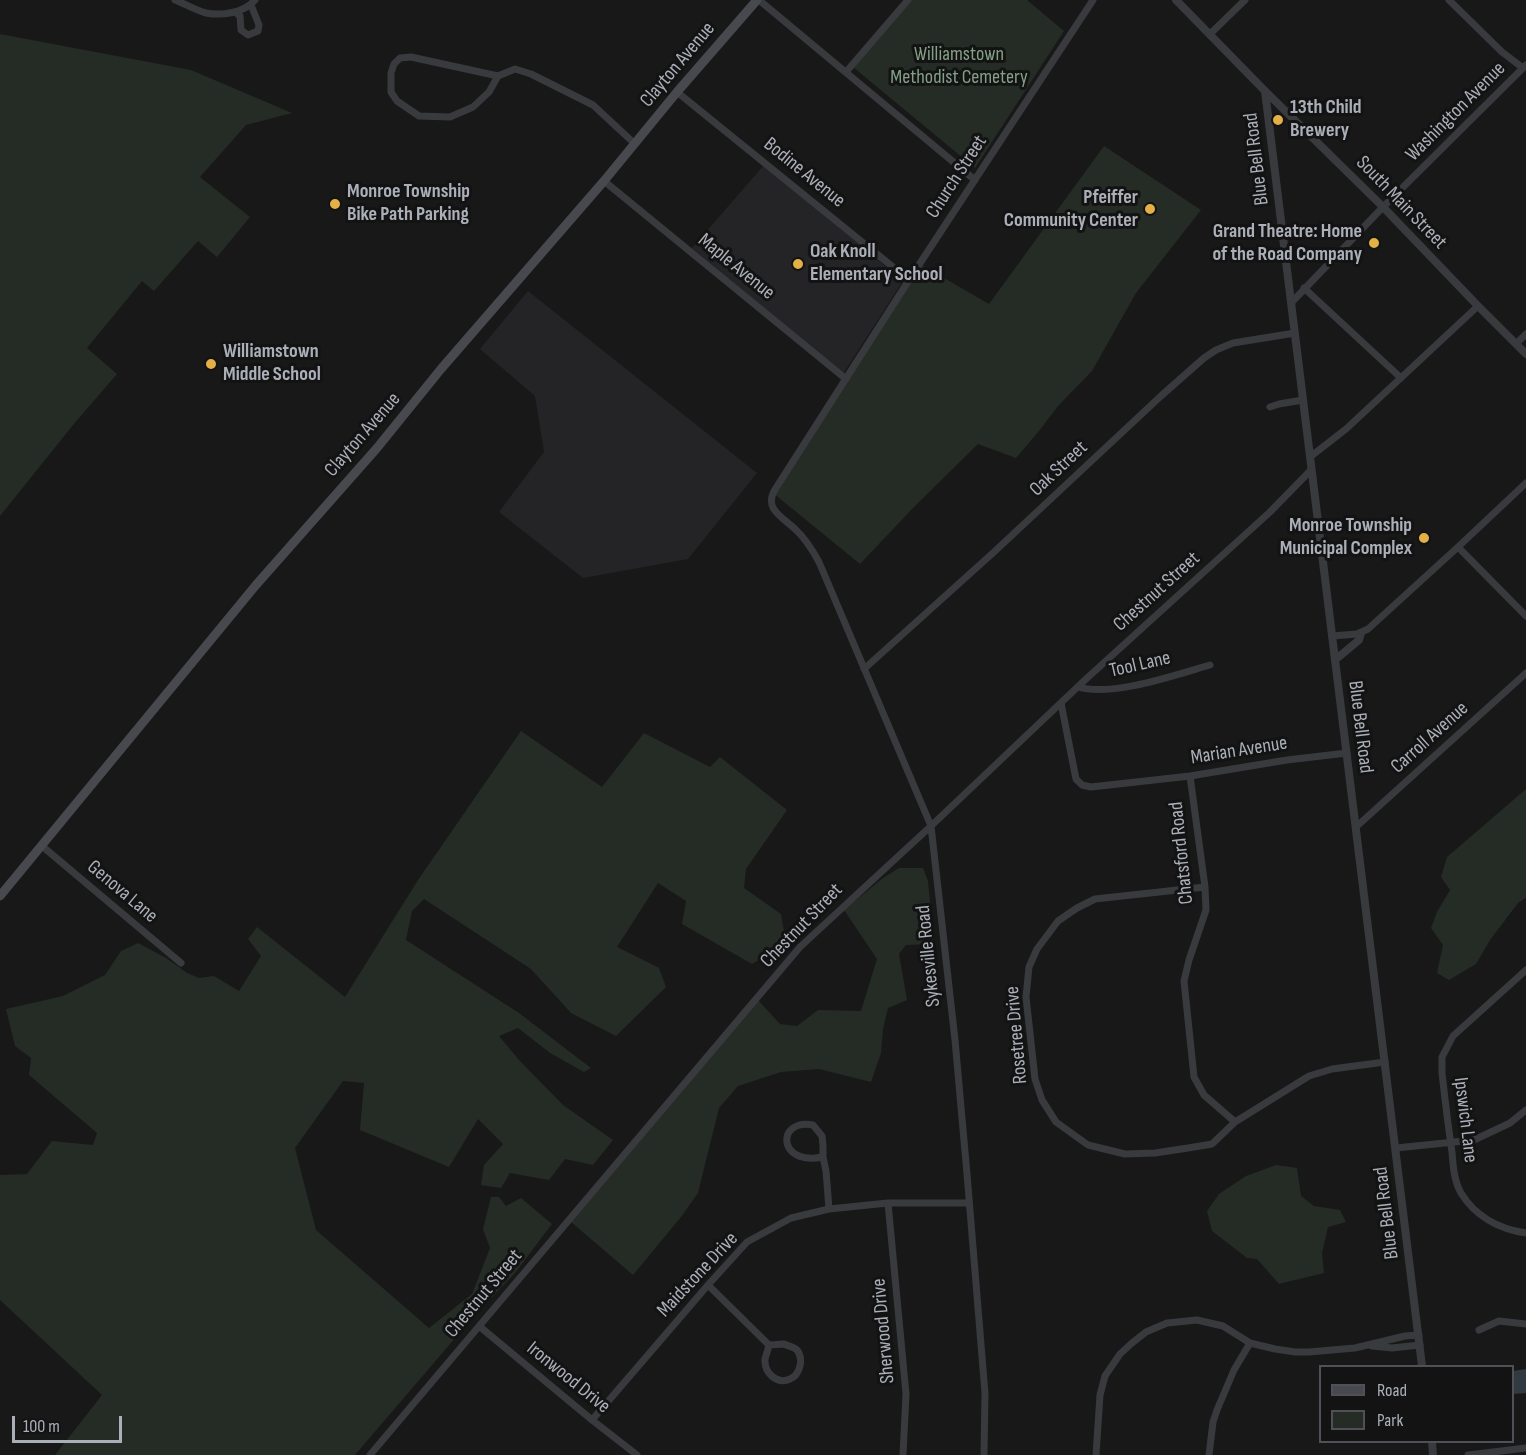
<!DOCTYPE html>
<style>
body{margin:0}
#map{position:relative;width:1526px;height:1455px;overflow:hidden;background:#181819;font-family:"Sofia Sans Condensed",sans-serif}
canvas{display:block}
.legend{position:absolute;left:1319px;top:1365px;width:195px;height:78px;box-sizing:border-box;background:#131314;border:2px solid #505156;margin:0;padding:8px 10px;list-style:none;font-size:18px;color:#abafb8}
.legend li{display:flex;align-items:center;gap:12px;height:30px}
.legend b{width:30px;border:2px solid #505156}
.scale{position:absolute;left:12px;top:1416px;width:110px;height:27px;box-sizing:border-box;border:3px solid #abafb8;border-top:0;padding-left:8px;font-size:18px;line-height:21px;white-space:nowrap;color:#abafb8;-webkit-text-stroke:4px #131314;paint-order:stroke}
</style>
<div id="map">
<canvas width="1526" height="1455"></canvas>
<ul class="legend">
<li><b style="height:8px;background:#47494e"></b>Road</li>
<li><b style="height:16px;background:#242c25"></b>Park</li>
</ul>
<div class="scale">100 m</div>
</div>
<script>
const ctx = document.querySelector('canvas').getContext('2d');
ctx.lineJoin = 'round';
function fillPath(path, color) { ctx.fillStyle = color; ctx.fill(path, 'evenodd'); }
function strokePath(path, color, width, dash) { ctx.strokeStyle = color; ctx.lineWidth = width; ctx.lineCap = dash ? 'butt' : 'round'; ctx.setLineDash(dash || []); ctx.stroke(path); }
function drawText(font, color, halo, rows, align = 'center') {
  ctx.font = font + ' "Sofia Sans Condensed",sans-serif'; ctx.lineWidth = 6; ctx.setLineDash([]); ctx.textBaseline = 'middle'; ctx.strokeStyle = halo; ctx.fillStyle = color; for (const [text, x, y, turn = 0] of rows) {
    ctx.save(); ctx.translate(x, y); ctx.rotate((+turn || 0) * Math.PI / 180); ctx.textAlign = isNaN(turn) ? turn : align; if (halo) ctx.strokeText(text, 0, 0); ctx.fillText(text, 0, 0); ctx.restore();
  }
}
const built = new Path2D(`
 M 764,165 L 903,281 L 843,374 L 692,248 Z
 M 528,291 L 757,473 L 688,559 L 583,578 L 499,512 L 544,452 L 535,396 L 480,349 Z`);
const green = new Path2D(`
 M 910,0 L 1027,0 L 1064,31 L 975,168 L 853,67 Z
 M 0,34 L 191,70 L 292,113 L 246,125 L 200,177 L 250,217 L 217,257 L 198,241 L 154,291 L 142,281 L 87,348 L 117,374 L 73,425 L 0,516 Z
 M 1104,146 L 1201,210 L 1136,293 L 1092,371 L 1058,406 L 1039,431 L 1016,458 L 978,444 L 914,507 L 860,564 L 773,493 L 918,263 L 989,304 Z
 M 521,731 L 602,787 L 644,733 L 710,767 L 720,757 L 787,810 L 746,869 L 744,888 L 781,914 L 786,943 L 752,964 L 682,924 L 686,901 L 658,883 L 617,947 L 659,968 L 666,987 L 616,1036 L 571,1013 L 531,969 L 424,899 L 412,911 L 406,940 L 519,1013 L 591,1068 L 584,1072 L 550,1053 L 518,1028 L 499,1036 L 519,1060 L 563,1105 L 613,1140 L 593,1165 L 565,1159 L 549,1180 L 510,1173 L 501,1188 L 481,1185 L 484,1165 L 503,1144 L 478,1119 L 449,1167 L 360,1130 L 364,1083 L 343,1081 L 295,1148 L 316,1230 L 429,1328 L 472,1294 L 490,1248 L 483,1229 L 491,1197 L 499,1197 L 506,1206 L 521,1198 L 552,1224 L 515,1273 L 474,1316 L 355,1455 L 55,1455 L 102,1395 L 0,1300 L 0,1175 L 27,1174 L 52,1141 L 93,1145 L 97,1133 L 29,1075 L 31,1058 L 15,1046 L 6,1009 L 63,996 L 105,975 L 121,951 L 138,943 L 166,958 L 187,973 L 199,978 L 214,976 L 239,991 L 261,956 L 248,939 L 257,927 L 345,997 L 418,880 Z
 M 1526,789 L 1526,898 L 1518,903 L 1490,940 L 1476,964 L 1449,980 L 1437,973 L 1443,945 L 1431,928 L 1437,912 L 1450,890 L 1441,877 L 1447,857 Z
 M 899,868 L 923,868 L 928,881 L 934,944 L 906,945 L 899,954 L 907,1000 L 888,1008 L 883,1029 L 881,1053 L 871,1082 L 819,1069 L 781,1072 L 738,1086 L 719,1108 L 698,1193 L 681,1217 L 633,1275 L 571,1222 C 635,1149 695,1073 758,1000 L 780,1024 L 797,1026 L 818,1010 L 861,1011 L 877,959 L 844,910 L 883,878 Z
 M 1276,1165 L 1297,1168 L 1301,1196 L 1314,1206 L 1340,1210 L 1346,1222 L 1328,1227 L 1322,1253 L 1324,1273 L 1279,1284 L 1257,1259 L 1247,1258 L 1212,1231 L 1207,1211 L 1219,1194 L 1246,1176 Z`);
const water = new Path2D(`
 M 1526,1369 L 1526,1393 L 1513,1394 L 1513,1371 Z`);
const minor = new Path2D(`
 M 175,0 C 185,4 195,10 206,13 C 222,16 244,13 255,0
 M 759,0 L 975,180
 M 1449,0 L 1502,52 L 1523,68
 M 235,12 L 240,16 L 241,30 L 248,35 L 258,31 L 259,25 L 251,5
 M 1210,34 L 1245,0
 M 846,72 L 908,0
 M 498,76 L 489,92 L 473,107 L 450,117 L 419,116 L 397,101 L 391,92 L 391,73 L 394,64 L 400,58 L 411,57 L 498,76 L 515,69 L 531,74 L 593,105 L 635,144
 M 677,92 L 909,280
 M 604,181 L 846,379
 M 1304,288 L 1401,378
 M 1291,303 L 1383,207 L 1526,65
 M 1516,344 L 1526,334
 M 1270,407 L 1279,404 L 1303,400
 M 1310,457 L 1346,429 L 1478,306
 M 1458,547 L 1526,616
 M 1332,636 L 1357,634 L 1368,629 L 1458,547 L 1526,483
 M 864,669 L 994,552 L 1162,395 L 1204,358 L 1216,350 L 1233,343 L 1295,333
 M 1078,687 C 1112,697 1175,675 1210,665
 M 1061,703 L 1076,779 L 1082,785 L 1091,787 L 1190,776 L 1287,760 L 1347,753
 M 1190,776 L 1205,887 L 1206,910 L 1189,960 L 1184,981 L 1194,1077 L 1204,1095 L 1235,1122
 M 1356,827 L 1526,673
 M 42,846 L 181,963
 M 1205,887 L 1095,899 L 1077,908 L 1058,921 L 1037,949 L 1029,967 L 1026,997 L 1035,1079 L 1042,1100 L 1056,1122 L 1088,1145 L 1125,1154 L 1155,1153 L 1188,1148 L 1212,1144 L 1235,1122 L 1309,1076 L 1332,1069 L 1385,1062
 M 1526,970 L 1453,1036 L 1442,1057 L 1442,1073 C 1445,1099 1448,1126 1452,1152 C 1453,1165 1454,1181 1461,1193 C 1475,1216 1499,1229 1526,1233
 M 1396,1148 L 1474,1140 L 1510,1123 L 1526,1110
 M 823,1157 C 776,1166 777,1118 813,1125 L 822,1136 L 823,1145 L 823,1157 L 826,1171 L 829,1209
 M 888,1203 L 906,1394 L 903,1455
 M 708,1285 L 769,1345
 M 479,1326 L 592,1420 L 637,1455
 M 1479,1330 L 1499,1321 L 1526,1324
 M 784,1344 C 788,1346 794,1347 797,1350 C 804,1359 800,1375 790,1379 C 777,1385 764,1373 765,1359 C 766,1355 768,1350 769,1345 Z
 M 1372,1346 L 1392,1348 L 1420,1345
 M 592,1420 L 708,1285 L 747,1242 L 791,1218 L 829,1209 L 888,1203 L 969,1203
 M 370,1455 L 800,947 L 931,826 L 1086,679 L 1270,512 L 1311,470
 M 984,1455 L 985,1393 L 967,1174 L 955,1040 L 931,826 L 819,562 C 813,551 806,539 796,530 C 783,517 762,509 776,488 L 909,280 L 1093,0
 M 1096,1455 L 1100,1395 L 1105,1376 L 1120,1354 L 1132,1343 L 1146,1332 L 1167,1323 L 1197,1320 L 1223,1326 L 1250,1343 L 1275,1349 L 1295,1352 L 1309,1352 L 1355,1348 L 1405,1336 L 1419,1335
 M 1209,1455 L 1213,1422 L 1217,1410 L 1234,1370 L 1250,1343
 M 1468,1455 L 1526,1448`);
const tertiary = new Path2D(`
 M 1176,0 L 1265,91 L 1383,207 L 1478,306 L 1526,354
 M 1265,91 L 1422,1366
 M 1335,660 L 1359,640 L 1361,633
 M 1432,1442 L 1433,1455`);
const secondary = new Path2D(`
 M 0,896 L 256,585 L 377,448 L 441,369 L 604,181 L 677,92 L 757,0`);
const markers = [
 [1278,120,6,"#e3b046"],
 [335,204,6,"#e3b046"],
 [1150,209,6,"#e3b046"],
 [1374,243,6,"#e3b046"],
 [798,264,6,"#e3b046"],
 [211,364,6,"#e3b046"],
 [1424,538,6,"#e3b046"]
];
const parkNames = [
 ["Williamstown",959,55],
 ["Methodist Cemetery",959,78]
];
const streetNames = [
 ["Clayton Avenue",678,65,-50],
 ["Washington Avenue",1456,112,-45],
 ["Blue Bell Road",1257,159,-97],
 ["Bodine Avenue",804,173,39],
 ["Church Street",957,177,-57],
 ["South Main Street",1401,203,46],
 ["Maple Avenue",736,267,39],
 ["Clayton Avenue",363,435,-49],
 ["Oak Street",1059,469,-43],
 ["Chestnut Street",1157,592,-42],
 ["Tool Lane",1140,665,-13],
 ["Blue Bell Road",1360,727,83],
 ["Carroll Avenue",1430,738,-42],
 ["Marian Avenue",1239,751,-9],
 ["Chatsford Road",1182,853,-96],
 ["Genova Lane",122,892,40],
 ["Chestnut Street",802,926,-46],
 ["Sykesville Road",929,956,-96],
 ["Rosetree Drive",1017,1035,-95],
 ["Ipswich Lane",1465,1120,83],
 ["Blue Bell Road",1387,1213,-97],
 ["Maidstone Drive",698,1275,-47],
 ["Chestnut Street",484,1294,-50],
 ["Sherwood Drive",884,1331,-95],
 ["Ironwood Drive",568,1378,39]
];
const poiNames = [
 ["13th Child",1290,108],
 ["Brewery",1290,131],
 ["Monroe Township",347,192],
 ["Bike Path Parking",347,215],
 ["Pfeiffer",1138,198,"right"],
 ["Community Center",1138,221,"right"],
 ["Grand Theatre: Home",1362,232,"right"],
 ["of the Road Company",1362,255,"right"],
 ["Oak Knoll",810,252],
 ["Elementary School",810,275],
 ["Williamstown",223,352],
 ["Middle School",223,375],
 ["Monroe Township",1412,526,"right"],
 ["Municipal Complex",1412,549,"right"]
];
fillPath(built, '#242426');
fillPath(green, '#242c25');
fillPath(water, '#323a41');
strokePath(minor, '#393a3e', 7);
strokePath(tertiary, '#393a3e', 8);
strokePath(secondary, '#47494e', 9);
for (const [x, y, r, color] of markers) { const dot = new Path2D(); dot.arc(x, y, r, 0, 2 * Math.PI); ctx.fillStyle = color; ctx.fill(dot); strokePath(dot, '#131314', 2); }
drawText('20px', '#84a186', '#131314', parkNames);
drawText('20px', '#abafb8', '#131314', streetNames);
drawText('bold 20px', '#abafb8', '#131314', poiNames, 'left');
</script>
